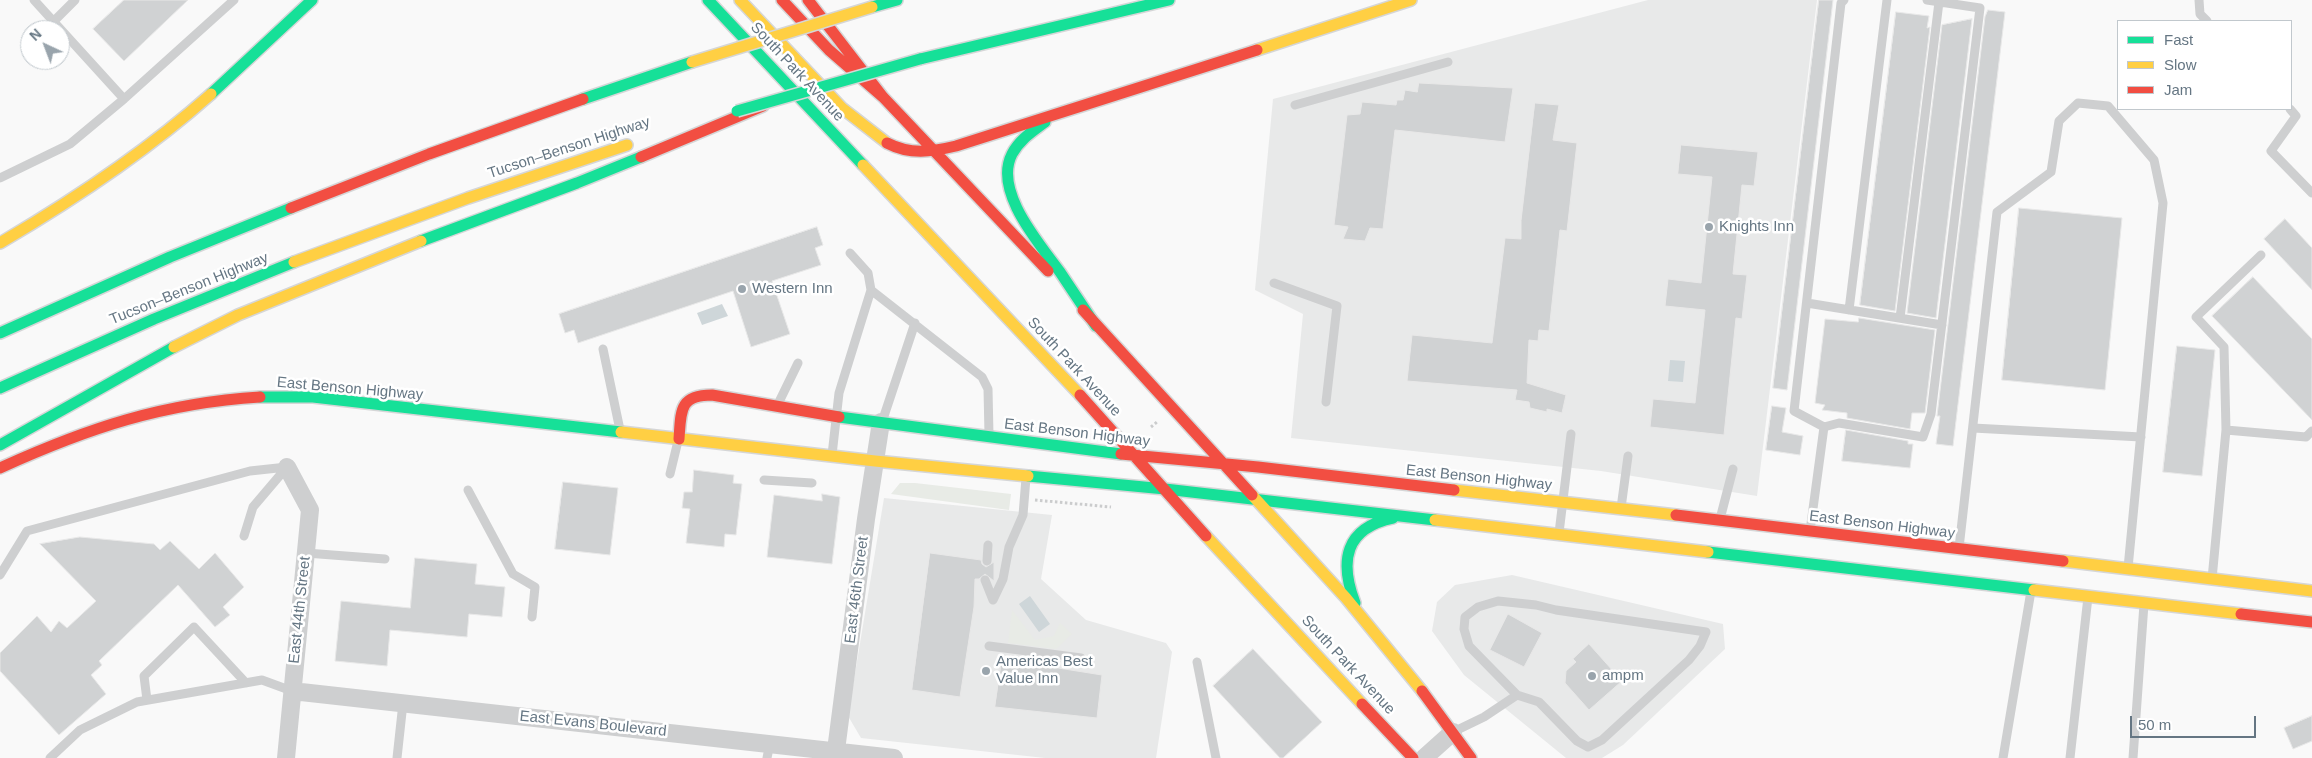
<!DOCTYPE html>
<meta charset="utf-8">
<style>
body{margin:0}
#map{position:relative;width:2312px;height:758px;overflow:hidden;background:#f9f9f9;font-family:Helvetica,sans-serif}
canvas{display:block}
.legend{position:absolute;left:2117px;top:20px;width:175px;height:90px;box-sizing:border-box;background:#fff;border:1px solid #c1c8cd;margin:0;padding:6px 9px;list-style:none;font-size:15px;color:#657683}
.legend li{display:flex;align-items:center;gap:10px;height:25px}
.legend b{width:25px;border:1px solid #c1c8cd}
.north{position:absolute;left:20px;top:20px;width:50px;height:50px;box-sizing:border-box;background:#fff;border:1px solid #c1c8cd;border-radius:50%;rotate:317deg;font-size:14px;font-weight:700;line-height:20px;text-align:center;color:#657683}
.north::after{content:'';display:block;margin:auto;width:18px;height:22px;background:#99a4ac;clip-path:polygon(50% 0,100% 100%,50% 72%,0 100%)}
.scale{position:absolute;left:2130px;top:716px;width:126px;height:22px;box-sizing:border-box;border:2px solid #657683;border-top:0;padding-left:6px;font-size:15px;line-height:18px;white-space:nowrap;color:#657683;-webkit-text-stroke:4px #fff;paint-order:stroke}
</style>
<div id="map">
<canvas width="2312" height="758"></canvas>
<ul class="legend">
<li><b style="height:6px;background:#16e098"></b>Fast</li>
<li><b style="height:6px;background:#ffcf43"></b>Slow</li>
<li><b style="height:6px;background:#f24e42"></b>Jam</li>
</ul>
<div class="north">N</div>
<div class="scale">50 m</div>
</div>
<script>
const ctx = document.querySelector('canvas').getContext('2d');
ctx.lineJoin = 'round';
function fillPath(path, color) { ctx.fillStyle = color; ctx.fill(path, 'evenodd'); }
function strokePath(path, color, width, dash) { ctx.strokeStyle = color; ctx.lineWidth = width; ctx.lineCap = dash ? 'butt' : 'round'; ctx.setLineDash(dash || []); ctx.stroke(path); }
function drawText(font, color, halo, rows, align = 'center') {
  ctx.font = font + ' Helvetica,sans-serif'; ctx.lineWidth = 5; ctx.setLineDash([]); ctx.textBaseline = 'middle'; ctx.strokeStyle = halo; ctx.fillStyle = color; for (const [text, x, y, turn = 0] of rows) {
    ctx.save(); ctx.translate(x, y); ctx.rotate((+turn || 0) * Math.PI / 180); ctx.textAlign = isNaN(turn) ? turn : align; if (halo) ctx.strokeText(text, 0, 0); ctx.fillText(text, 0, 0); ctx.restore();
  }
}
const built = new Path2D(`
 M 1648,0 L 1817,0 L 1757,496 L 1601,471 L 1291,438 L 1303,314 L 1255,290 L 1273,99 Z
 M 884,498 L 1052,515 L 1041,579 L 1086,620 L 1166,643 L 1172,652 L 1156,758 L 1045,758 L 861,738 L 848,716 Z
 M 1512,575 L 1723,624 L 1725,649 L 1623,745 L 1602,758 L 1566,758 L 1464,675 L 1432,631 L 1437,602 L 1455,585 Z`);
const green = new Path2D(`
 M 900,483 L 915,483 L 1011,494 L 1009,510 L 891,494 Z
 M 1012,610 L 1035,640 L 1054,636 L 1060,623 L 1072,634 L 1056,649 L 1008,643 Z`);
const water = new Path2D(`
 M 722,304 L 728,316 L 702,325 L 697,313 Z
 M 1670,360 L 1685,361 L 1683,382 L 1668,381 Z
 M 1030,596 L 1050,624 L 1039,632 L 1019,604 Z`);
const building = new Path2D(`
 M 124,0 L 188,0 L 124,61 L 93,29 Z
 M 1819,0 L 1833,0 L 1787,390 L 1773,388 Z
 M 1988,10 L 2005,12 L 1953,446 L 1936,444 L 1940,416 L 1937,416 L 1985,17 Z
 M 1896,12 L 1929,16 L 1927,28 L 1930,27 L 1895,311 L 1860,305 Z
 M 1972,19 L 1936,318 L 1907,313 L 1942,25 Z
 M 1419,83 L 1513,88 L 1505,142 L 1395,130 L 1383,229 L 1370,228 L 1365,241 L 1343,239 L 1348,227 L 1334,225 L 1347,115 L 1360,114 L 1362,102 L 1396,105 L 1397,100 L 1403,100 L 1405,90 L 1417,92 Z
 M 1535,103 L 1559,105 L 1553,140 L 1577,143 L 1567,231 L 1560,230 L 1549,331 L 1539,330 L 1538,341 L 1529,340 L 1527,383 L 1566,395 L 1562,413 L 1547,409 L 1547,412 L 1530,408 L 1529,402 L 1515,400 L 1517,390 L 1407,381 L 1412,335 L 1492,343 L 1505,238 L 1521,239 L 1521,221 Z
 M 1681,145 L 1758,152 L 1754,186 L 1742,185 L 1733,274 L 1747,275 L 1742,319 L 1736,318 L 1724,435 L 1650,427 L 1653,399 L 1695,403 L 1705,310 L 1665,306 L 1668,279 L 1701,283 L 1712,177 L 1678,174 Z
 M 2019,208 L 2122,218 L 2105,390 L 2002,380 Z
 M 2285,219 L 2312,248 L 2312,290 L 2264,239 Z
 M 817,227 L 823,245 L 815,248 L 821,265 L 772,281 L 790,334 L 751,347 L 733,291 L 578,343 L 574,330 L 565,333 L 559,314 Z
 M 2253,277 L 2312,339 L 2312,420 L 2212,316 Z
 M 1859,318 L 1935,330 L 1925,413 L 1912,413 L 1910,429 L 1847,418 L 1847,413 L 1822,410 L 1825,405 L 1815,403 L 1825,319 L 1858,322 Z
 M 2177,346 L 2215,350 L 2202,476 L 2163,472 Z
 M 1772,406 L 1786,408 L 1782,432 L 1803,436 L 1800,455 L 1766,450 Z
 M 1846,430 L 1908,441 L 1908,444 L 1913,444 L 1910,468 L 1842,461 Z
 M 694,470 L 734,475 L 733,483 L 742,484 L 736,535 L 725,534 L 724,547 L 686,543 L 690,509 L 682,508 L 684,492 L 692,492 Z
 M 563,482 L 618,488 L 610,555 L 555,549 Z
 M 822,494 L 840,497 L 832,564 L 767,557 L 774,495 L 822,501 Z
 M 80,537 L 154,544 L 160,550 L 170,541 L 199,569 L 215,553 L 244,587 L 223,607 L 230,615 L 215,627 L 178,585 L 99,661 L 102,665 L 91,675 L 106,694 L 59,735 L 0,671 L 0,653 L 37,616 L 51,632 L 59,621 L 67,628 L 96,601 L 40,544 Z
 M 930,553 L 981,560 L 982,564 L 986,567 L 994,562 L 994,581 L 985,574 L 979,579 L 975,579 L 974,607 L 960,697 L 912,690 Z
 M 415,558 L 477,564 L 475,584 L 505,587 L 502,617 L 469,614 L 467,637 L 390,630 L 387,666 L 335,661 L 341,601 L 410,608 Z
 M 1508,614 L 1542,633 L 1524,667 L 1490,650 Z
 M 1589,644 L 1622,681 L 1589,710 L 1565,683 L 1566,671 L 1576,662 L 1573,659 Z
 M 1253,649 L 1322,722 L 1283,758 L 1280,758 L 1213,686 Z
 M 1002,659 L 1102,675 L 1097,718 L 995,707 Z
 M 2312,716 L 2312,741 L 2293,749 L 2284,728 Z`);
const path = new Path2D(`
 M 1151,427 L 1157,422
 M 1035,500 L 1111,507`);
const lane = new Path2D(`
 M 34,0 L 124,99 L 234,0
 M 1844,0 L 1841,3 L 1794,411 L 1824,427 L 1839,423 L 1923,437 L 1931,414 L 1980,8 L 1927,0
 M 2199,0 L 2200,14 L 2207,21
 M 53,22 L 75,0
 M 1295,105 L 1448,62
 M 2290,109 L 2296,116 L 2271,151 L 2312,193
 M 0,178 L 70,144 L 124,99
 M 1274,283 L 1337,306 L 1326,402
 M 871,290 L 982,377 L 988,389 L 989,435
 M 1807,303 L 1942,325
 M 1849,310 L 1887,0
 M 1900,318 L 1939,2
 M 603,349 L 620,430
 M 778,404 L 798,363
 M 882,422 L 915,323
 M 1973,428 L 2141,437
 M 2226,430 L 2224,347 L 2196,317 L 2261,255
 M 832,455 L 839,393 L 871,290 L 868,273 L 850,253
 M 670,474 L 678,441
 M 764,480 L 812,483
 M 468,490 L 513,574 L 535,587 L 532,617
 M 1621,508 L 1628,456
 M 1720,519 L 1733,469
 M 1810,531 L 1824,427
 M 1559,533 L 1571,434
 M 244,536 L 253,507 L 287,467
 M 1959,548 L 1997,212 L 2051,172 L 2059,121 L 2078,103 L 2108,106 L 2154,160 L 2163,203 L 2128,568
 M 306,553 L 385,559
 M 987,561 L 988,545
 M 0,575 L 27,531 L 250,471 L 287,467
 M 2212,579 L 2226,430 L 2306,437 L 2312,431
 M 985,580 L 993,600 L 1003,579 L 1009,547 L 1023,515 L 1026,478
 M 1498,601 L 1536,605 L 1556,610 L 1706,632 L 1700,646 L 1689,660 L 1602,740 L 1588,747 L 1577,741 L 1539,702 L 1517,695 L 1469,646 L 1464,629 L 1465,617 L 1478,607 Z
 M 989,646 L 1081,658
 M 1197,662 L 1216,758
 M 147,700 L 144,676 L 194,627 L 246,683
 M 1453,732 L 1484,717 L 1517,695
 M 50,758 L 80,730 L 137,702 L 262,680 L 292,691
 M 397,758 L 403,703
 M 767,758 L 770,743
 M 2003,758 L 2031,591
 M 2070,758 L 2088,597
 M 2133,758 L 2144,604`);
const street = new Path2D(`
 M 292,691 L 894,758
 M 286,758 L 310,510 L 287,467
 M 835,758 L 866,519 L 881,422
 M 1424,758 L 1453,732`);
const fast = new Path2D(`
 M 708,0 L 863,165
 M 872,7 L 897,0
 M 920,59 L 1169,0
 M 211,94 L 312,0
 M 583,99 L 692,62
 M 1045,122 C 1033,131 1020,139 1012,154 C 993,191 1039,243 1060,272 C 1072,290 1084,308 1096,326
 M 421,241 L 577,183 L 641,157
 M 0,333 L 170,257 L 291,208
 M 0,388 L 154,319 L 294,262
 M 260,397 L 313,397 L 621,432
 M 839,417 L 1121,454
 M 0,445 L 174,347
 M 1028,476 L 1165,489 L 1435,520
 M 1708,552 L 2034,590
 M 1355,603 C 1339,561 1345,528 1393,518`);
const slow = new Path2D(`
 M 740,0 L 842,108 L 887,143
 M 1257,50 L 1411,0
 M 863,165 L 1080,395
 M 0,243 C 75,199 146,152 211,94
 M 294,262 L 468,198 L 627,145
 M 174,347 L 238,315 L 421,241
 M 621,432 L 875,461 L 1028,476
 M 1454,490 L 1676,515
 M 1252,495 L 1346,598 L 1422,691
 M 1435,520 L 1708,552
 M 1206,536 L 1362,704
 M 2063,561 L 2312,591
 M 2034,590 L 2241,614`);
const jam = new Path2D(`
 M 782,0 L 829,50 L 883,97 L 1048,271
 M 808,0 L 883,97
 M 887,143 C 910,155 931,152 956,146 L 1257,50
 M 641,157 L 763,106
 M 291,208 L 429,154 L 583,99
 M 1083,310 L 1252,495
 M 1080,395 L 1206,536
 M 679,439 C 681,411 679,395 712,395 L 839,417
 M 1121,454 L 1258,467 L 1454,490
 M 0,468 C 88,428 163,403 260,397
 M 1676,515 L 2063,561
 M 2241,614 L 2312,622
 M 1422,691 L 1471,758
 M 1362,704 L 1413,758`);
const fastBridge = new Path2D(`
 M 737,111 L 920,59`);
const slowBridge = new Path2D(`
 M 692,62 L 872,7`);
const markers = [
 [1709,227,5,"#99a4ac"],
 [742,289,5,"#99a4ac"],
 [986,671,5,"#99a4ac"],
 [1592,676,5,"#99a4ac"]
];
const streetNames = [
 ["South Park Avenue",797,72,47],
 ["Tucson–Benson Highway",569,148,-18],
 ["Tucson–Benson Highway",189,289,-22],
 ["South Park Avenue",1074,367,47],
 ["East Benson Highway",350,389,5],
 ["East Benson Highway",1077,433,7],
 ["East Benson Highway",1479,478,6],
 ["East Benson Highway",1882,525,7],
 ["East 46th Street",857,590,-83],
 ["East 44th Street",300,610,-84],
 ["South Park Avenue",1348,665,47],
 ["East Evans Boulevard",593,724,6]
];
const poiNames = [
 ["Knights Inn",1719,227],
 ["Western Inn",752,289],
 ["Americas Best",996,662],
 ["Value Inn",996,679],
 ["ampm",1602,676]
];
fillPath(built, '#e8e9e9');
fillPath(green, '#e8ebe6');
fillPath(water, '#ced6d9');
fillPath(building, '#d0d2d3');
strokePath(building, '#e8e8e8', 1);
strokePath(fast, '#d5d6d7', 14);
strokePath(slow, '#d5d6d7', 14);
strokePath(jam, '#d5d6d7', 14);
strokePath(path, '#cbcccd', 3, [2.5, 2.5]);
strokePath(lane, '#cecfd0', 9);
strokePath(street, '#cecfd0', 18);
strokePath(fast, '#16e098', 11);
strokePath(slow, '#ffcf43', 11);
strokePath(jam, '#f24e42', 11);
strokePath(fastBridge, '#d5d6d6', 14, []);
strokePath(slowBridge, '#d5d6d6', 14, []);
strokePath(fastBridge, '#16e098', 11);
strokePath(slowBridge, '#ffcf43', 11);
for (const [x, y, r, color] of markers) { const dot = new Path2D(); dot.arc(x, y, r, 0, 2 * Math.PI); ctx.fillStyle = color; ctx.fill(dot); strokePath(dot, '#fff', 2); }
drawText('15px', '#657683', '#fff', streetNames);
drawText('15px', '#657683', '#fff', poiNames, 'left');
</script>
